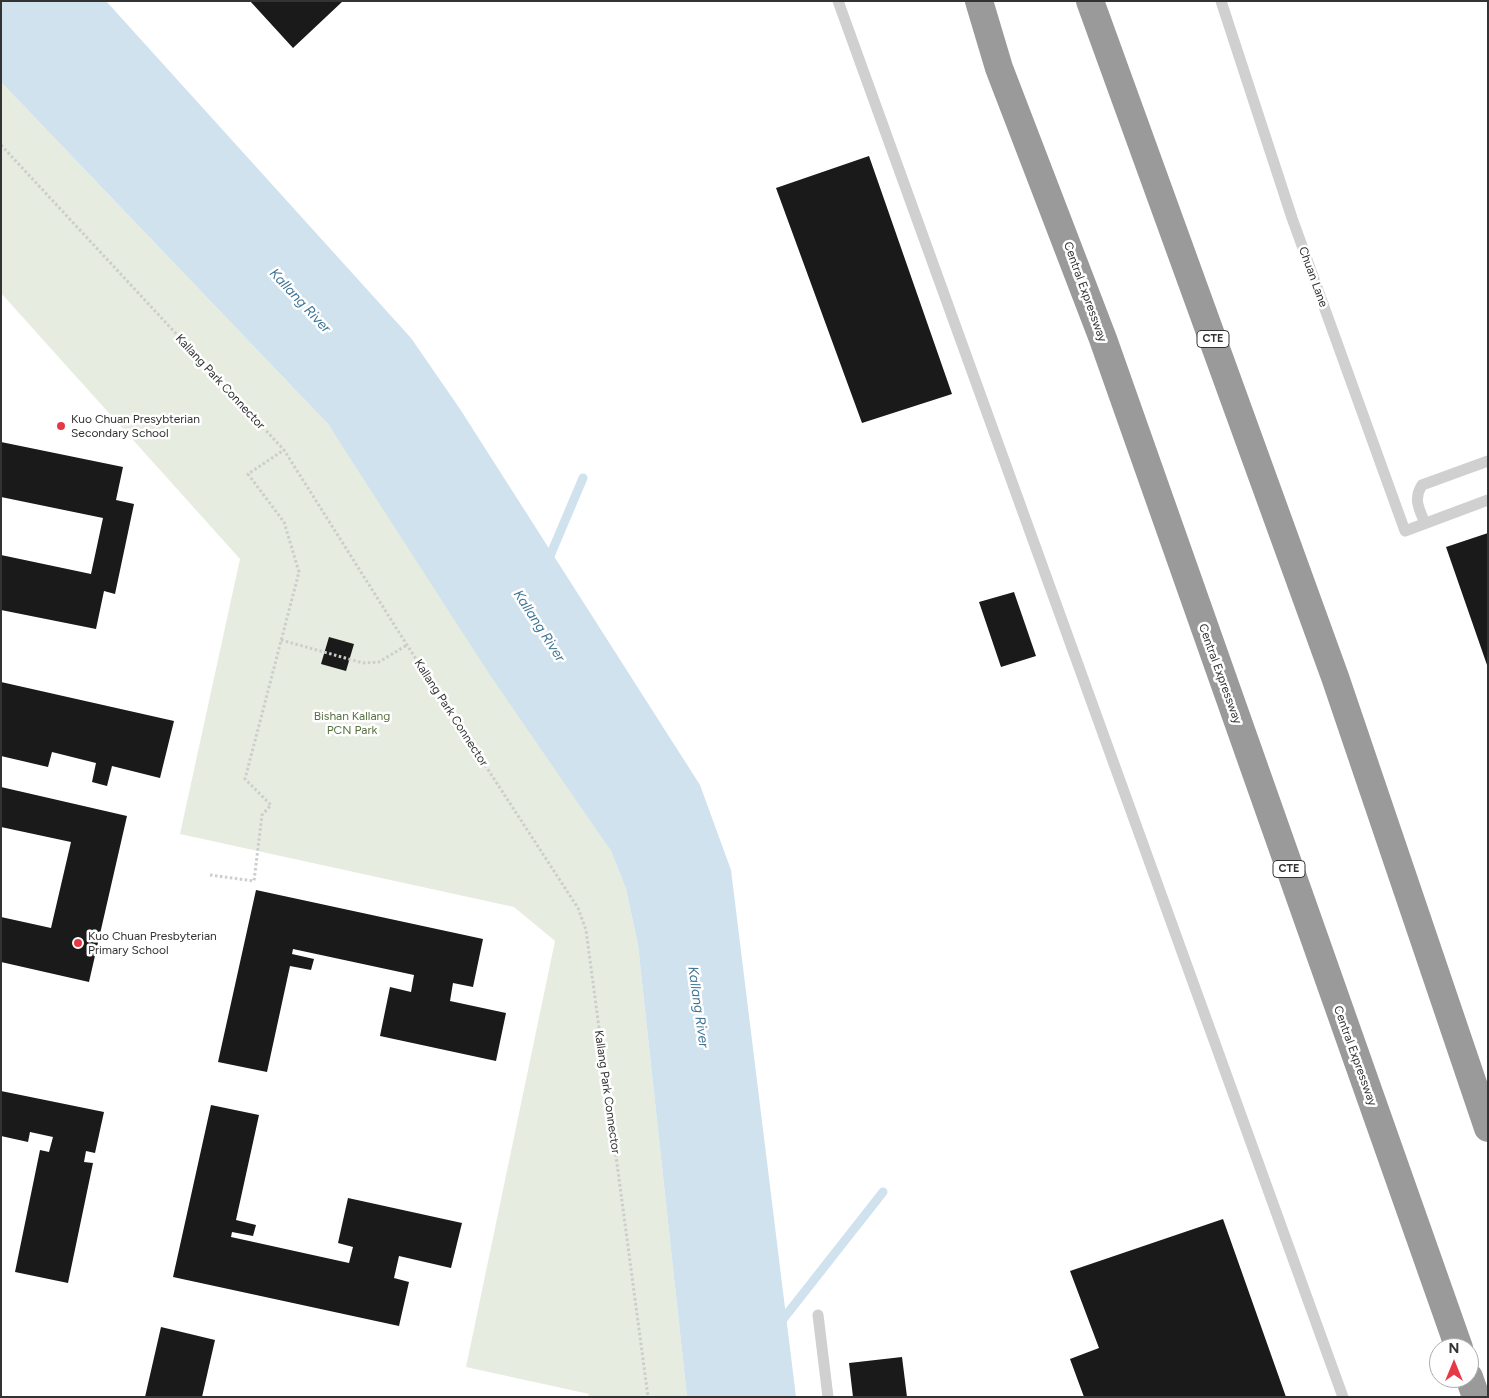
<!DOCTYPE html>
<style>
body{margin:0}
#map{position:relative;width:1489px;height:1398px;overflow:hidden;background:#fff;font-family:Figtree,sans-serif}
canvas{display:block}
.frame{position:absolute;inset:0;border:2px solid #333;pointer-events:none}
.north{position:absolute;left:1429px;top:1338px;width:50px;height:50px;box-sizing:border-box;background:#fff;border:1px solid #adadad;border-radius:50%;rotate:0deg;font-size:14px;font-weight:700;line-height:20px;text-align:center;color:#333}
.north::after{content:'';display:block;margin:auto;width:18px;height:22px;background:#e63946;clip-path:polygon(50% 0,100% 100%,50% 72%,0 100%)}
</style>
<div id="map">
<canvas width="1489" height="1398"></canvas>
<div class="frame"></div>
<div class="north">N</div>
</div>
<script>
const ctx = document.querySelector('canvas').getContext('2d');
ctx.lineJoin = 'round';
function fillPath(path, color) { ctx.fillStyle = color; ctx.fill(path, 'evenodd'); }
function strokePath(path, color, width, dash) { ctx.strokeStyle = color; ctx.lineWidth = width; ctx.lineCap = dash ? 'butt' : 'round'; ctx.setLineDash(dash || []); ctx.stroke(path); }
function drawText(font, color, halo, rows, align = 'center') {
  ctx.font = font + ' Figtree,sans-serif'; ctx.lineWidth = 5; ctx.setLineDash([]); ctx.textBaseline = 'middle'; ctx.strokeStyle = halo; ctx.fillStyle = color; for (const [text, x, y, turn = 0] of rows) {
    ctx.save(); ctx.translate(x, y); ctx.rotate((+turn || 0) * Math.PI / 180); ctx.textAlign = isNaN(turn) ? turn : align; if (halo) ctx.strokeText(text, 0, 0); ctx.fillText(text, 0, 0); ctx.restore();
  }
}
const green = new Path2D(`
 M 1,82 L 328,424 L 611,851 L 626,889 L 638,945 L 687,1397 L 588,1397 L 589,1394 L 466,1367 L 555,941 L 514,907 L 180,834 L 240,559 L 1,293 Z`);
const water = new Path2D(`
 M 1,1 L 106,1 L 411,338 L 460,409 L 700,785 L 731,870 L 796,1397 L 687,1397 L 638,945 L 626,889 L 611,851 L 488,672 L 328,424 L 1,82 Z`);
const stream = new Path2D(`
 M 547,563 L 583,478
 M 780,1323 L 883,1192`);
const building = new Path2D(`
 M 250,1 L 343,1 L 293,48 Z
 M 869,156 L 952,394 L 862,423 L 776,188 Z
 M 1,442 L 123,467 L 116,500 L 134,504 L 115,594 L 104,591 L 96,629 L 1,610 L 1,555 L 91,574 L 103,518 L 1,497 Z
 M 1488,533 L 1488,665 L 1487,665 L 1446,547 Z
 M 1014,592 L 1036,656 L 1001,667 L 979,602 Z
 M 329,637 L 354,644 L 346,671 L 321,664 Z
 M 1,682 L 174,721 L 160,778 L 112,766 L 107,786 L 92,782 L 96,763 L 52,752 L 48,767 L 1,756 Z
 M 1,787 L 127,816 L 89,982 L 1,962 L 1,917 L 51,928 L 71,842 L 1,827 Z
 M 256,890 L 483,939 L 473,987 L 453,983 L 450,1001 L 506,1013 L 496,1061 L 380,1036 L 390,987 L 411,992 L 414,975 L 293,949 L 292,954 L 314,959 L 311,970 L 290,966 L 267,1072 L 218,1062 Z
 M 1,1091 L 104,1112 L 95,1153 L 86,1151 L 84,1162 L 93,1163 L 68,1283 L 15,1272 L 40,1150 L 49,1152 L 53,1137 L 30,1132 L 28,1142 L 1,1136 Z
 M 211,1105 L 259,1115 L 236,1220 L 256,1225 L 253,1236 L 232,1232 L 231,1237 L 349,1263 L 353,1247 L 338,1243 L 348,1198 L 462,1223 L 451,1268 L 399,1256 L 394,1278 L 409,1282 L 399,1326 L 173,1277 Z
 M 1223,1219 L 1286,1397 L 1084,1397 L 1070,1359 L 1099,1348 L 1070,1271 Z
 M 161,1327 L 215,1340 L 202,1397 L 145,1397 Z
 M 902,1357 L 907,1397 L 853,1397 L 849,1363 Z`);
const path = new Path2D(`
 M 1,145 L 284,450 L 407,645 L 578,908 L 586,930 L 648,1397
 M 281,640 L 363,663 L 379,662 L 407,645
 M 210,875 L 254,881 L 262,815 L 271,805 L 245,779 L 299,572 L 284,522 L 248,474 L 284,450`);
const service = new Path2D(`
 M 838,1 L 1343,1397
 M 1221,1 L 1292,218 L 1405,531 L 1488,500
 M 1425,523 C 1419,509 1413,499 1422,485 L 1488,461
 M 818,1315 L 828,1397`);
const motorway = new Path2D(`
 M 979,1 L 999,68 L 1103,339 L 1459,1348
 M 1090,1 L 1335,677 L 1488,1128
 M 1469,1377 L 1476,1397`);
const markers = [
 [61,426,5,"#e63946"],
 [78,943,5,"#e63946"]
];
const shields = [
 [1213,339,32],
 [1289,869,32]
];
const shieldNames = [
 ["CTE",1213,339],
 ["CTE",1289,869]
];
const streetNames = [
 ["Chuan Lane",1313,277,70],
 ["Central Expressway",1085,292,70],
 ["Kallang Park Connector",220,382,47],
 ["Central Expressway",1220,674,70],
 ["Kallang Park Connector",451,713,57],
 ["Central Expressway",1355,1056,70],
 ["Kallang Park Connector",607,1092,82]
];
const poiNames = [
 ["Kuo Chuan Presybterian",71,419],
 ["Secondary School",71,433],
 ["Kuo Chuan Presbyterian",88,936],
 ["Primary School",88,950]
];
const parkNames = [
 ["Bishan Kallang",352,716],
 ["PCN Park",352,730]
];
const waterNames = [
 ["Kallang River",300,301,47],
 ["Kallang River",539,626,57],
 ["Kallang River",698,1007,82]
];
fillPath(green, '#e6ecdf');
fillPath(water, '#cfe2ee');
strokePath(stream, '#cfe2ee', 9);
fillPath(building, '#1a1a1a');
strokePath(path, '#cdcdcd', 3, [2.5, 2.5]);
strokePath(service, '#d0d0d0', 11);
strokePath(motorway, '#9a9a9a', 28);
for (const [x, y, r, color] of markers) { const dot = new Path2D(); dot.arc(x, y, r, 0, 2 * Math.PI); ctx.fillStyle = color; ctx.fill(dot); strokePath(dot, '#fff', 2); }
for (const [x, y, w] of shields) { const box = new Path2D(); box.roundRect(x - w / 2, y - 8.5, w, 17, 4); ctx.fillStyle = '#fff'; ctx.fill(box); strokePath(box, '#333', 1); }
drawText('bold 11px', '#333', null, shieldNames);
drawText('12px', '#333', '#fff', streetNames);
drawText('12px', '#333', '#fff', poiNames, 'left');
drawText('12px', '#56703f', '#fff', parkNames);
drawText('italic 14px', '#3f7597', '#fff', waterNames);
</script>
